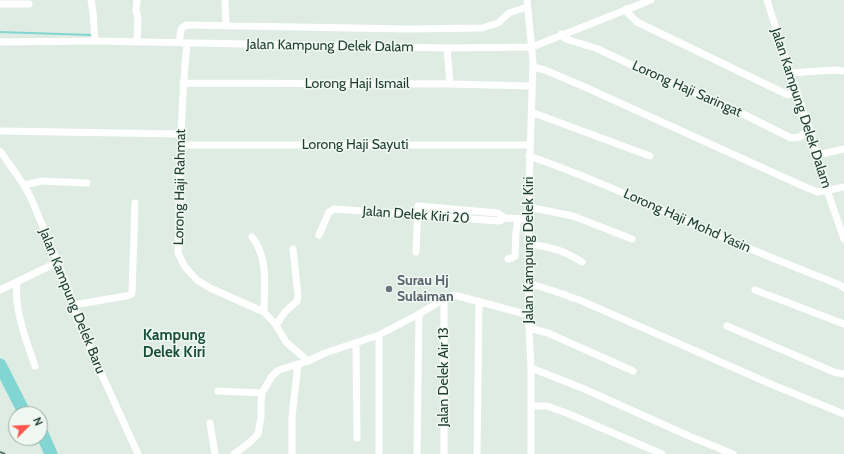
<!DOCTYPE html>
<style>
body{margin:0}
#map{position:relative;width:844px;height:454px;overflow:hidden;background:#dfece3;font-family:Cabin,sans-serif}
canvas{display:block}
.north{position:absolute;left:8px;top:406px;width:40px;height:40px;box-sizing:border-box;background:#eff8f2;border:1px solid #9bada4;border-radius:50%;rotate:66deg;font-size:11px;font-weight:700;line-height:16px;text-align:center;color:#1e3d2f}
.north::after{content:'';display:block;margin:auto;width:14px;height:18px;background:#fe564a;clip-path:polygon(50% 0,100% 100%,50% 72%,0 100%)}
</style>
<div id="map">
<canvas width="844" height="454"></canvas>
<div class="north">N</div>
</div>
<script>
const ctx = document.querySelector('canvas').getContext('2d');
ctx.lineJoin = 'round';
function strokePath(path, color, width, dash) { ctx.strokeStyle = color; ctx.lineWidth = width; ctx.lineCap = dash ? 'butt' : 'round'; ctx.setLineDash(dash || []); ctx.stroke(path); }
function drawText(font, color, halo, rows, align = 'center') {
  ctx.font = font + ' Cabin,sans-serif'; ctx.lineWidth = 3; ctx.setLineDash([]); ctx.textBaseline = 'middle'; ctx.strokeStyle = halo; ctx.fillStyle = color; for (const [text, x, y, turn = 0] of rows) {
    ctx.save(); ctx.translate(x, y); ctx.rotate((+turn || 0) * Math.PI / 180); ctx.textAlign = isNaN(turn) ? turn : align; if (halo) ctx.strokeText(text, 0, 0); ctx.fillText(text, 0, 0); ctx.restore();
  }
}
const stream = new Path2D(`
 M 0,32 L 91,35`);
const river = new Path2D(`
 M 0,365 L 25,414
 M 40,429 L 51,454`);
const minor = new Path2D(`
 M 91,0 L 93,12 L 95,41
 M 225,0 L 226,26
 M 527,0 L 533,62 L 528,219 L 529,328 L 531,368 L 531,454
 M 767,0 L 790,73 L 809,128 L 828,193 L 844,239
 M 0,4 L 29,4
 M 626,9 L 628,13 L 637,22 L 788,95 L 797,91
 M 561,34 L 566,39 L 598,49 L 659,78 L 723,104 L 791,138 L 800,137 L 809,128
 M 0,42 L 95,41 L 447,48 L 532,47 L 651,0
 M 137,42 L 138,17 L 136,11 L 137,0
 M 180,43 C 180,35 179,27 187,25 L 407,29 L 482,28 L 498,23 L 509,13 L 527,7
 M 187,43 C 180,113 180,183 178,253 L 185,267 L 197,280 L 210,288 L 264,312 L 276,325 L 286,342 L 308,361
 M 447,48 L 450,84
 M 533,67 L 545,70 L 587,88 L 805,187 L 818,192 L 844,187
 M 790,73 L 834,70 L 844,71
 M 183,83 L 450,84 L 532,86
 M 531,112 L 650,156
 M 0,131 L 181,134
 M 181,145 L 530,145
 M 0,151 L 24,185 L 31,198 L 67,285 L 81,329 L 138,454
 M 818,155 L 844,149
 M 529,156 C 602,181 671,215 741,245 C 774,259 807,272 840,285 L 844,288
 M 24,185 L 42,181 L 87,183
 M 528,207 L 573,216 L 632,239
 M 319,235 L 329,212 L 334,209 L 499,221 L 505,218 L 528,219
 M 252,237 C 269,258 264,287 264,312
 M 529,244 C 551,247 563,250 582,262
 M 416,252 L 418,206 L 498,213 L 505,218
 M 508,259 L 512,258 L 515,256 L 516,232 L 518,219
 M 17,282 C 14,310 26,340 35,366
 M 528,283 L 554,291 L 582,301 L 773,385 L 844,414
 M 0,290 L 58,262
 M 755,290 L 844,324
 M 73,305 L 126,296 L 132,294 L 135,203
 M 276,325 L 285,312 L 297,301 L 298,296 L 293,249
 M 727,326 L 834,372 L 844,374
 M 529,328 L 548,333 L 633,371
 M 356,343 L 357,438
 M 531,368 L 582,388 L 689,436 L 733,454
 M 218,391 L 262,393
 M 531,406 L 547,406 L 569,414 L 662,454
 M 210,423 L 215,454
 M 234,454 L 249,443 L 258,434 L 261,417 L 261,403 L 262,393 L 272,376 L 279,370 L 308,361 L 325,353 L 379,335 L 419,314 L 444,299 L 454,295 L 529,315
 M 292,454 L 292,417 L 298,364
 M 379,454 L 379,335
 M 417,454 L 419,314
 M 444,454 L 444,299
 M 477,454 L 479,301`);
const rail = new Path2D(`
 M 0,452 L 5,454`);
const markers = [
 [389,289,4,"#6b7280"]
];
const streetNames = [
 ["Jalan Kampung Delek Dalam",330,46,1],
 ["Lorong Haji Ismail",357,84],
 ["Lorong Haji Saringat",687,89,24],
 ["Jalan Kampung Delek Dalam",801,108,72],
 ["Lorong Haji Sayuti",355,145],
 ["Lorong Haji Rahmat",180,187,-89],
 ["Jalan Delek Kiri 20",416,215,4],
 ["Lorong Haji Mohd Yasin",687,221,24],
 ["Jalan Kampung Delek Kiri",529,250,-90],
 ["Jalan Kampung Delek Baru",72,301,68],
 ["Jalan Delek Air 13",444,377,-90]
];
const worshipNames = [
 ["Surau Hj",397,281],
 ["Sulaiman",397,297]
];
const neighbourhoodNames = [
 ["Kampung",174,336],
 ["Delek Kiri",174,353]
];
strokePath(stream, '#81d6d4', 2);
strokePath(river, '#81d6d4', 13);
strokePath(minor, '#fff', 7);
strokePath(rail, '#58796a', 2, [8, 4]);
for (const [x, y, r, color] of markers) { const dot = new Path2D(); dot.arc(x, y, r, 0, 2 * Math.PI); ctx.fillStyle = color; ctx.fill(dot); strokePath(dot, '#eff8f2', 1.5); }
drawText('14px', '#1e3d2f', '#eff8f2', streetNames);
drawText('bold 14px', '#5b616d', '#eff8f2', worshipNames, 'left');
drawText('bold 15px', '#195039', '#eff8f2', neighbourhoodNames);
</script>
